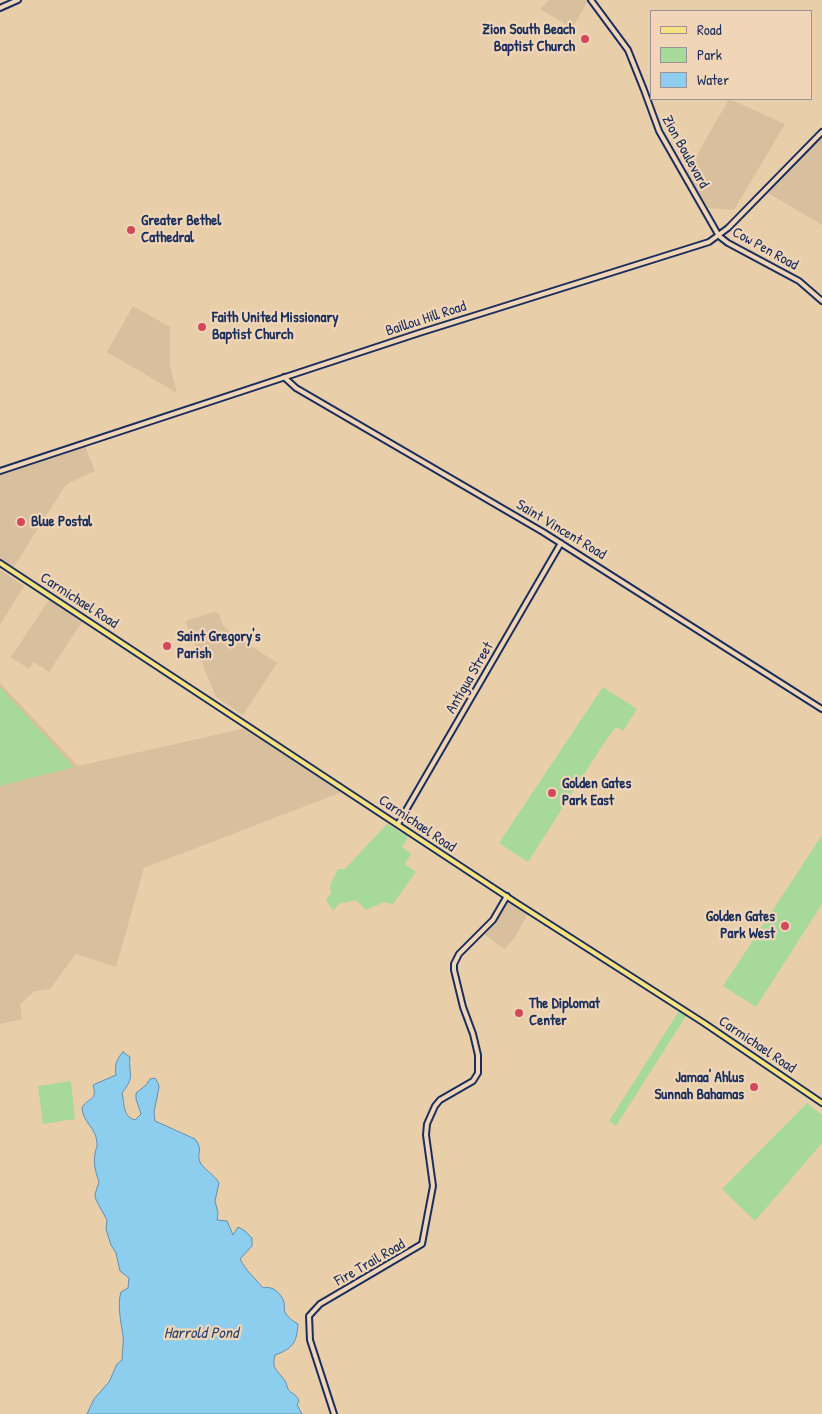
<!DOCTYPE html>
<style>
body{margin:0}
#map{position:relative;width:822px;height:1414px;overflow:hidden;background:#e9ceaa;font-family:"Patrick Hand",sans-serif}
canvas{display:block}
.legend{position:absolute;left:650px;top:10px;width:162px;height:90px;box-sizing:border-box;background:#f0d6b7;border:1px solid #9b9393;margin:0;padding:6px 9px;list-style:none;font-size:15px;color:#1b2f5e}
.legend li{display:flex;align-items:center;gap:10px;height:25px}
.legend b{width:25px;border:1px solid #9b9393}
</style>
<div id="map">
<canvas width="822" height="1414"></canvas>
<ul class="legend">
<li><b style="height:6px;background:#f7e281"></b>Road</li>
<li><b style="height:14px;background:#a7d99a"></b>Park</li>
<li><b style="height:14px;background:#8dceee"></b>Water</li>
</ul>
</div>
<script>
const ctx = document.querySelector('canvas').getContext('2d');
ctx.lineJoin = 'round';
function fillPath(path, color) { ctx.fillStyle = color; ctx.fill(path, 'evenodd'); }
function strokePath(path, color, width, dash) { ctx.strokeStyle = color; ctx.lineWidth = width; ctx.lineCap = dash ? 'butt' : 'round'; ctx.setLineDash(dash || []); ctx.stroke(path); }
function drawText(font, color, halo, rows, align = 'center') {
  ctx.font = font + ' "Patrick Hand",sans-serif'; ctx.lineWidth = 4.5; ctx.setLineDash([]); ctx.textBaseline = 'middle'; ctx.strokeStyle = halo; ctx.fillStyle = color; for (const [text, x, y, turn = 0] of rows) {
    ctx.save(); ctx.translate(x, y); ctx.rotate((+turn || 0) * Math.PI / 180); ctx.textAlign = isNaN(turn) ? turn : align; if (halo) ctx.strokeText(text, 0, 0); ctx.fillText(text, 0, 0); ctx.restore();
  }
}
const built = new Path2D(`
 M 549,0 L 587,0 L 588,1 L 572,28 L 540,9 Z
 M 729,99 L 785,124 L 734,210 L 708,208 L 687,172 Z
 M 822,134 L 822,225 L 765,191 Z
 M 133,306 L 170,327 L 170,366 L 177,393 L 107,352 Z
 M 84,444 L 95,471 L 69,483 L 65,486 L 13,568 L 0,559 L 0,472 Z
 M 0,570 L 24,586 L 0,625 Z
 M 49,600 L 82,622 L 49,672 L 34,662 L 29,669 L 11,657 Z
 M 213,612 L 219,613 L 222,623 L 226,629 L 277,663 L 243,715 L 216,697 L 185,621 Z
 M 0,683 L 78,766 L 246,728 L 342,792 L 144,868 L 116,967 L 76,954 L 50,989 L 35,991 L 20,1004 L 22,1019 L 0,1024 Z
 M 506,898 L 528,913 L 515,937 L 505,949 L 483,933 L 493,922 Z`);
const green = new Path2D(`
 M 0,687 L 74,767 L 0,786 Z
 M 603,687 L 637,709 L 623,731 L 616,727 L 604,743 L 528,862 L 499,843 Z
 M 387,824 L 408,837 L 402,847 L 411,854 L 405,864 L 416,872 L 393,904 L 384,902 L 366,910 L 356,900 L 339,904 L 333,911 L 326,899 L 331,893 L 330,885 L 338,869 L 345,869 Z
 M 822,835 L 822,904 L 756,1007 L 723,986 Z
 M 679,1011 L 686,1016 L 616,1126 L 609,1121 Z
 M 71,1081 L 75,1119 L 43,1124 L 38,1086 Z
 M 807,1103 L 822,1115 L 822,1143 L 755,1221 L 722,1189 Z`);
const water = new Path2D(`
 M 123,1052 L 130,1057 C 128,1076 136,1075 122,1093 C 125,1104 122,1116 135,1120 L 141,1114 L 136,1099 L 136,1093 L 146,1085 L 150,1079 L 155,1078 L 158,1083 L 159,1087 L 154,1112 L 155,1121 L 195,1139 C 204,1151 196,1152 200,1162 C 203,1169 215,1175 219,1183 L 215,1201 L 218,1213 L 217,1220 L 227,1221 L 233,1235 L 238,1227 L 245,1231 L 252,1238 L 252,1246 L 240,1259 C 246,1271 255,1278 263,1288 C 272,1285 281,1293 284,1302 C 285,1306 283,1310 286,1314 C 289,1318 294,1322 298,1324 C 297,1343 292,1349 275,1355 C 271,1370 278,1370 285,1381 C 286,1383 287,1386 288,1389 C 291,1394 296,1393 299,1401 L 297,1405 L 302,1414 L 87,1414 L 94,1399 L 109,1382 L 117,1364 L 122,1360 C 122,1353 124,1340 123,1336 C 121,1322 117,1305 121,1292 L 128,1288 L 129,1278 L 120,1271 L 116,1253 L 111,1245 L 106,1229 L 107,1220 L 96,1200 L 95,1194 L 99,1182 C 96,1173 93,1164 95,1154 C 95,1150 98,1147 97,1143 C 96,1127 83,1123 82,1108 C 88,1097 98,1101 93,1085 L 116,1075 C 114,1066 117,1058 123,1052 Z`);
const secondary = new Path2D(`
 M 591,0 L 628,50 L 644,90 L 659,131 L 719,236 L 728,243 L 799,281 L 822,301
 M 0,8 L 18,0
 M 284,377 L 296,388 L 543,532 L 822,709
 M 0,471 L 419,333 L 709,242 L 728,228 L 822,132
 M 398,824 L 561,543
 M 334,1414 L 310,1340 L 309,1316 L 320,1304 L 422,1244 L 433,1186 L 426,1135 L 427,1124 L 435,1106 L 440,1100 L 473,1081 L 478,1073 L 478,1055 L 473,1034 L 463,1007 L 454,970 L 454,964 L 459,954 L 493,920 L 507,896`);
const primary = new Path2D(`
 M 0,563 L 515,902 L 704,1023 L 822,1103`);
const markers = [
 [585,39,5,"#d1495b"],
 [131,230,5,"#d1495b"],
 [202,327,5,"#d1495b"],
 [21,522,5,"#d1495b"],
 [167,646,5,"#d1495b"],
 [552,793,5,"#d1495b"],
 [785,926,5,"#d1495b"],
 [519,1013,5,"#d1495b"],
 [754,1087,5,"#d1495b"]
];
const poiNames = [
 ["Zion South Beach",575,30,"right"],
 ["Baptist Church",575,47,"right"],
 ["Greater Bethel",141,221],
 ["Cathedral",141,238],
 ["Faith United Missionary",212,318],
 ["Baptist Church",212,335],
 ["Blue Postal",31,522],
 ["Saint Gregory's",177,637],
 ["Parish",177,654],
 ["Golden Gates",562,784],
 ["Park East",562,801],
 ["Golden Gates",775,917,"right"],
 ["Park West",775,934,"right"],
 ["The Diplomat",529,1004],
 ["Center",529,1021],
 ["Jamaa' Ahlus",744,1078,"right"],
 ["Sunnah Bahamas",744,1095,"right"]
];
const streetNames = [
 ["Zion Boulevard",685,152,61],
 ["Cow Pen Road",765,249,29],
 ["Baillou Hill Road",426,319,-18],
 ["Saint Vincent Road",561,530,31],
 ["Carmichael Road",79,601,33],
 ["Antigua Street",470,678,-60],
 ["Carmichael Road",417,824,34],
 ["Carmichael Road",757,1045,34],
 ["Fire Trail Road",370,1263,-30]
];
const waterNames = [
 ["Harrold Pond",201,1334]
];
fillPath(built, '#d8bf9e');
fillPath(green, '#a7d99a');
fillPath(water, '#8dceee');
strokePath(water, '#5f8eb4', 1);
strokePath(secondary, '#1b2f5e', 8);
strokePath(primary, '#1b2f5e', 8);
strokePath(secondary, '#f0d6b7', 4);
strokePath(primary, '#f7e281', 4);
for (const [x, y, r, color] of markers) { const dot = new Path2D(); dot.arc(x, y, r, 0, 2 * Math.PI); ctx.fillStyle = color; ctx.fill(dot); strokePath(dot, '#f0d6b7', 2); }
drawText('bold 15px', '#1b2f5e', '#f0d6b7', poiNames, 'left');
drawText('15px', '#1b2f5e', '#f0d6b7', streetNames);
drawText('italic 16px', '#2c4774', '#f0d6b7', waterNames);
</script>
